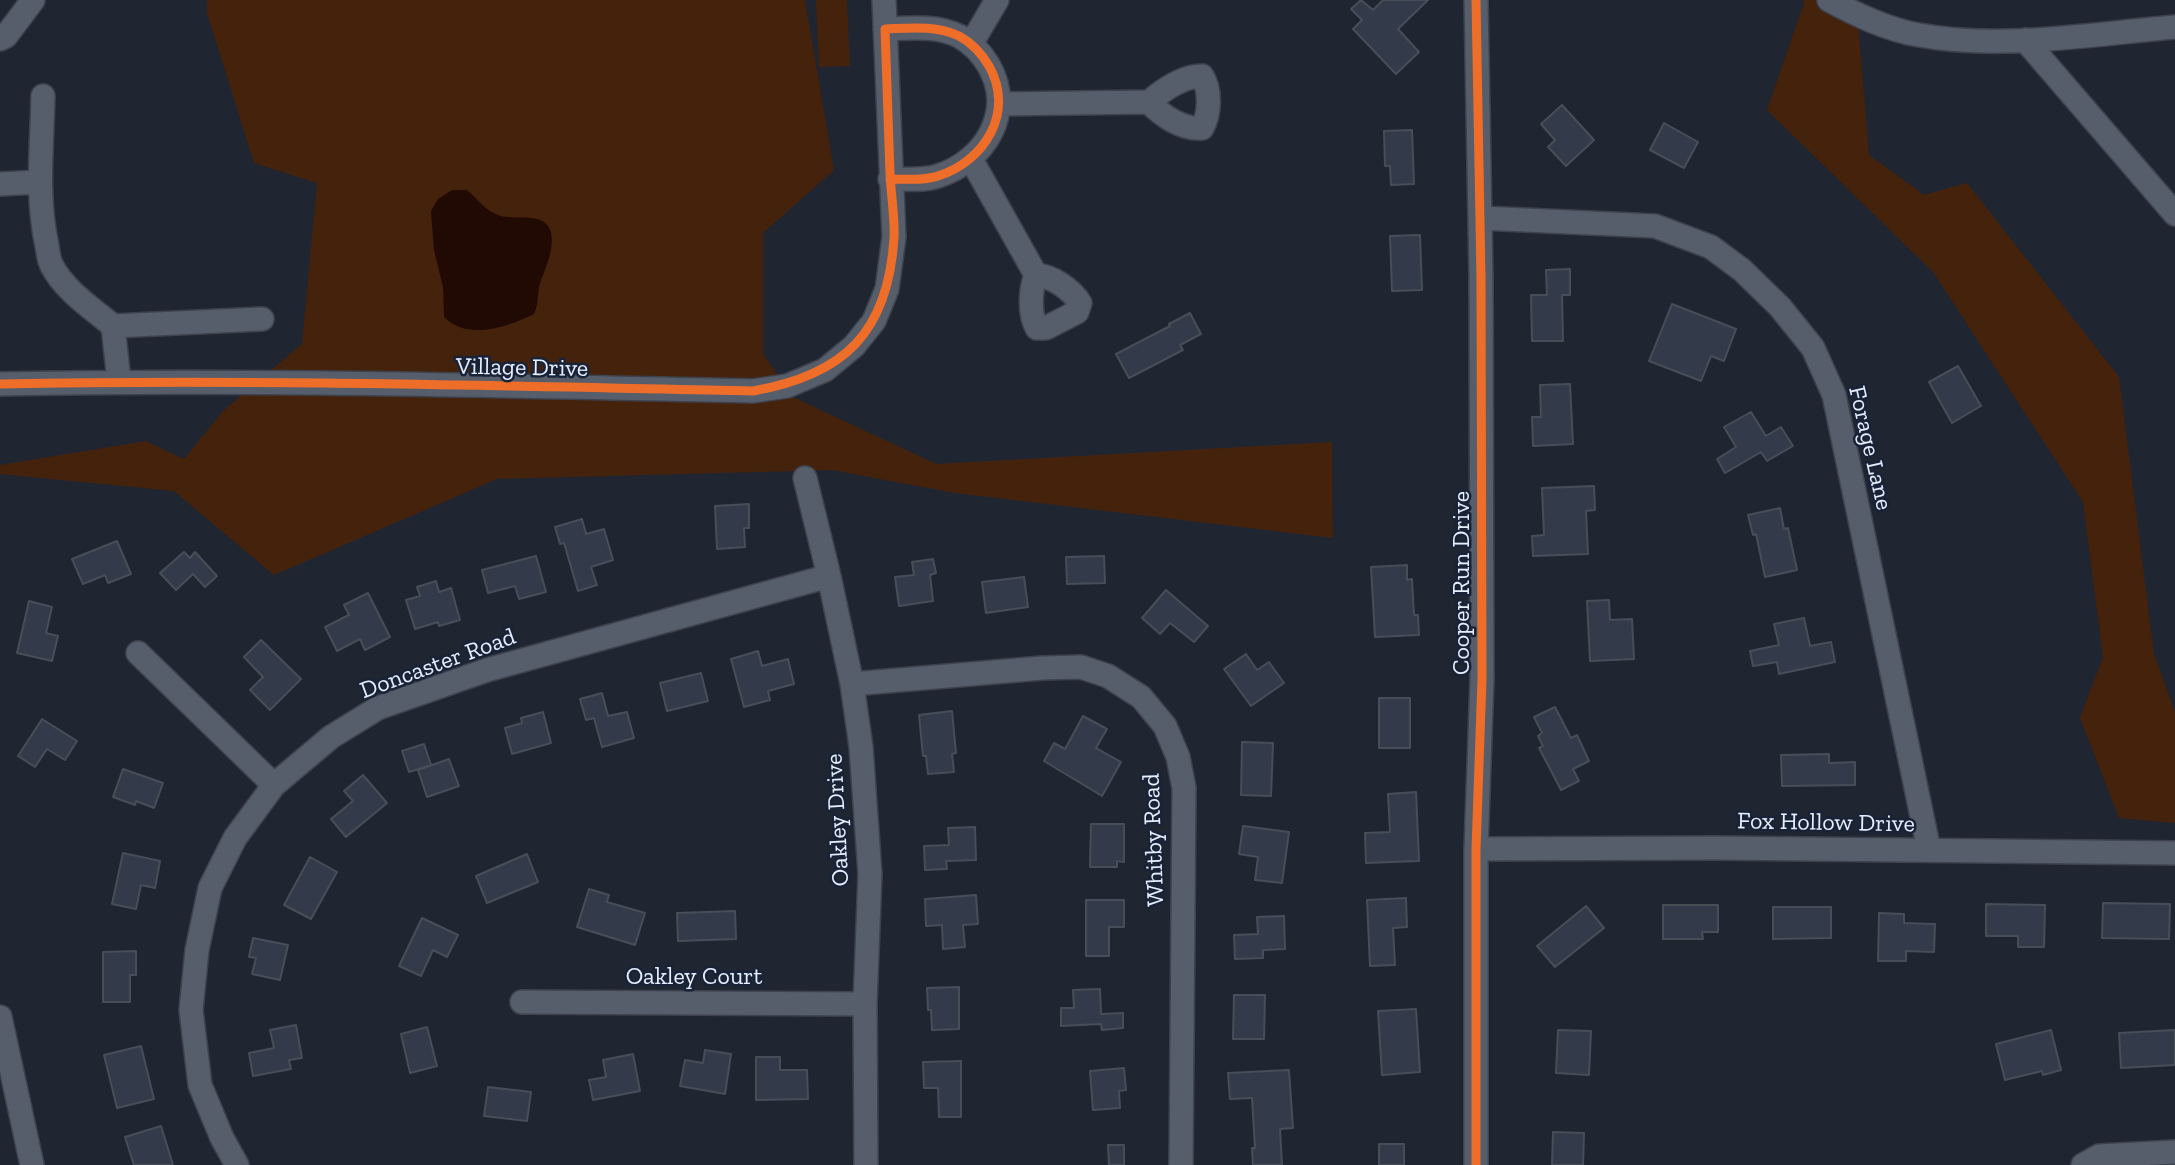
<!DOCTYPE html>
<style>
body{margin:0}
canvas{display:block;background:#1f2531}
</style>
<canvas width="2175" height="1165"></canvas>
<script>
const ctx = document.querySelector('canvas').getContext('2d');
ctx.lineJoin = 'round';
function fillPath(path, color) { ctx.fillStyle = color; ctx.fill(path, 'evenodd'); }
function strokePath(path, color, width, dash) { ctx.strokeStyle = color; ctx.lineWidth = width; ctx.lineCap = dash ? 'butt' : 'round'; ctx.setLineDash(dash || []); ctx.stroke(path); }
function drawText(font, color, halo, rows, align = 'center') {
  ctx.font = font + ' "Zilla Slab",serif'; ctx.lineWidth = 5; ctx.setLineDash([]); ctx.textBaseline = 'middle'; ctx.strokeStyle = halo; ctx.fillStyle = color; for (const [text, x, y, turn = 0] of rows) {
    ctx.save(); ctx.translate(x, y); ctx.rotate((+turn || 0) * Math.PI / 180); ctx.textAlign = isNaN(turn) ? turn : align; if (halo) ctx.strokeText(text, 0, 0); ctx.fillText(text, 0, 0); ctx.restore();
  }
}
const green = new Path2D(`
 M 207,0 L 805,0 L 834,170 L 763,233 L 763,354 L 793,397 L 936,464 L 1332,442 L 1333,538 L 955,493 L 832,470 L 497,479 L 274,575 L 174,491 L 0,474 L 0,465 L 146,441 L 184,459 L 223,411 L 302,344 L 317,183 L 254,163 L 207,13 Z
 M 816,0 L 847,0 L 850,66 L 819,67 Z
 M 1803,0 L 1831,0 L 1858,22 L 1869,155 L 1924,195 L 1967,183 L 2119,377 L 2154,654 L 2175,712 L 2175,823 L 2119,818 L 2080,718 L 2103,657 L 2083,502 L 1933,272 L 1767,110 L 1804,3 Z`);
const water = new Path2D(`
 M 452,190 L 467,190 C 478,199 486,212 501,216 C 514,219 533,215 544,222 C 561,234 546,268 540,283 C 537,294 539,304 534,314 C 508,327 467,341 444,317 L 443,287 L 434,250 L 431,211 L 438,199 Z`);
const building = new Path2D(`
 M 1361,0 L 1373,10 L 1383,0 L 1428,0 L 1398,29 L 1419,52 L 1396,74 L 1353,29 L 1362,20 L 1351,9 Z
 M 1562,105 L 1594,140 L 1566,166 L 1548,147 L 1555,140 L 1541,124 Z
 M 1664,123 L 1698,142 L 1684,168 L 1650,150 Z
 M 1412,130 L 1414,184 L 1391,185 L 1390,166 L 1385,166 L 1384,131 Z
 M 1420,235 L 1422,290 L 1392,291 L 1390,236 Z
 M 1570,269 L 1570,295 L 1562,295 L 1563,341 L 1532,341 L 1531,295 L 1547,295 L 1546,270 Z
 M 1672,304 L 1736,329 L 1724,361 L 1711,356 L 1701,381 L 1649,361 Z
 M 1190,313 L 1201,334 L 1180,345 L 1183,350 L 1129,378 L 1116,354 L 1170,326 L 1169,324 Z
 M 1958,366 L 1981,406 L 1952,423 L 1929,382 Z
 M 1570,384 L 1573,444 L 1533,446 L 1532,417 L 1541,417 L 1540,385 Z
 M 1751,412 L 1766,436 L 1781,427 L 1793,446 L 1767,461 L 1761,452 L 1725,473 L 1717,459 L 1736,447 L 1724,427 Z
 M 1594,486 L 1595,510 L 1586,511 L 1588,554 L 1533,556 L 1532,536 L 1544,535 L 1542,488 Z
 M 749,504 L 749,528 L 744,528 L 745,547 L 717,549 L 715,506 Z
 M 1780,508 L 1784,529 L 1788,528 L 1797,570 L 1765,577 L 1756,534 L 1753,535 L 1748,515 Z
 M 582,519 L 586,534 L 604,529 L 613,560 L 591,567 L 597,585 L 578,591 L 564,543 L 560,544 L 555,527 Z
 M 117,541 L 131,574 L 108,583 L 105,575 L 83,584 L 72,559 Z
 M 184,552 L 190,558 L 195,552 L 217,576 L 205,587 L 193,574 L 176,590 L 160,573 Z
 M 536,556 L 546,592 L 519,599 L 515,586 L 488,593 L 482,570 Z
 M 1104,556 L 1105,583 L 1067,584 L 1066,557 Z
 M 933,559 L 936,573 L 930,575 L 933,601 L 899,606 L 895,577 L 914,575 L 912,562 Z
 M 1407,565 L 1407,580 L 1412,579 L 1414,615 L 1418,615 L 1419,635 L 1375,637 L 1371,567 Z
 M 1024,577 L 1028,607 L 986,613 L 982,582 Z
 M 436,581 L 439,592 L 451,588 L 460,620 L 439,626 L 438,622 L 415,629 L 406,600 L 420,596 L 417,587 Z
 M 1166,590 L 1208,626 L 1194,642 L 1170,623 L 1160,634 L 1142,618 Z
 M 368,593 L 390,637 L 365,650 L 360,639 L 337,651 L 325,627 L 349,615 L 344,605 Z
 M 1609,600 L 1610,620 L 1632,619 L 1634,659 L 1590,661 L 1587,601 Z
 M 29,601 L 52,607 L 46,633 L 58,636 L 52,661 L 17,653 Z
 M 1804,618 L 1810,646 L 1831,642 L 1835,662 L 1779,674 L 1777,662 L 1753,666 L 1750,651 L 1779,645 L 1774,624 Z
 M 261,640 L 301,679 L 270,710 L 250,690 L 263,677 L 244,657 Z
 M 758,651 L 762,666 L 788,659 L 794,684 L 768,691 L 770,700 L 744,707 L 731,659 Z
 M 1246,654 L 1257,670 L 1269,662 L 1284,683 L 1251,706 L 1224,669 Z
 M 701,673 L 708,701 L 667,711 L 660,683 Z
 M 602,693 L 608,716 L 627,712 L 634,738 L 602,747 L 594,718 L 586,720 L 580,699 Z
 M 1379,698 L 1410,698 L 1410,748 L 1379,748 Z
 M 1555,707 L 1571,738 L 1577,735 L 1589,761 L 1573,769 L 1579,781 L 1561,790 L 1539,748 L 1543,746 L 1538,736 L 1542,733 L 1534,717 Z
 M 952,711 L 956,753 L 952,754 L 954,772 L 928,774 L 926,756 L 923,756 L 919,715 Z
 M 543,712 L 551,743 L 512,754 L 505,728 L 522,723 L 521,718 Z
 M 1083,716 L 1107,729 L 1096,748 L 1121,762 L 1102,796 L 1044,761 L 1054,743 L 1065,749 Z
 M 42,719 L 77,741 L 65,760 L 47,749 L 35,767 L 18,756 Z
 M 1242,742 L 1273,743 L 1271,796 L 1241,795 Z
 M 424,744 L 431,765 L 409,772 L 402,751 Z
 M 1829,754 L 1829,763 L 1855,762 L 1855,785 L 1782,786 L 1781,755 Z
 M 449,759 L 459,786 L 427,797 L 418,770 Z
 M 123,769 L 163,783 L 154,808 L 136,801 L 135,805 L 113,797 Z
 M 363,775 L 387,803 L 346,837 L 331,819 L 353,801 L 344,791 Z
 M 1416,792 L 1419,861 L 1366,863 L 1365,833 L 1390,832 L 1388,794 Z
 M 1091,824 L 1124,824 L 1124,862 L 1117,861 L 1117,867 L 1090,867 Z
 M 1243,826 L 1289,832 L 1282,883 L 1255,880 L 1258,857 L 1239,854 Z
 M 975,827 L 976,860 L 946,861 L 947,869 L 925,870 L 924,846 L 949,845 L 948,828 Z
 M 123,853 L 160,861 L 155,888 L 141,885 L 136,909 L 112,904 Z
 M 527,854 L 538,882 L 487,903 L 476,876 Z
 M 310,857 L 337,872 L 311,919 L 284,905 Z
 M 589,889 L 609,895 L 607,902 L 645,913 L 635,945 L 577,927 Z
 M 976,895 L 978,924 L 963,925 L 965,947 L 943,949 L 942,925 L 926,926 L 925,899 Z
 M 1406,898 L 1407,927 L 1393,928 L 1395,965 L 1370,966 L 1367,900 Z
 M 1086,900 L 1124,900 L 1124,927 L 1109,927 L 1109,956 L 1086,956 Z
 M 2103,903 L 2170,904 L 2169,939 L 2102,938 Z
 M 1986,904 L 2045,905 L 2044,947 L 2018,947 L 2018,936 L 1986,936 Z
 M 1663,905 L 1718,905 L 1718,932 L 1702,932 L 1703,939 L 1663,939 Z
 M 1586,906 L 1604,928 L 1555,967 L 1537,946 Z
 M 1773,907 L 1831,907 L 1831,938 L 1773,939 Z
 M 735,911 L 736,939 L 678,941 L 677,913 Z
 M 1879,913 L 1904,914 L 1904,923 L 1935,924 L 1934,952 L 1906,951 L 1906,961 L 1878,961 Z
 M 1284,916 L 1285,949 L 1263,950 L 1263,958 L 1235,959 L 1234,935 L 1258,934 L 1257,917 Z
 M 422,918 L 458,935 L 447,957 L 433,950 L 421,976 L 399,966 Z
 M 253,938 L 288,945 L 280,980 L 252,974 L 256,958 L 249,957 Z
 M 136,951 L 136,975 L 130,975 L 130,1002 L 103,1002 L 103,952 Z
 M 959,987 L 959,1029 L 932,1030 L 931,1010 L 928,1010 L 927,988 Z
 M 1100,989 L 1101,1014 L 1123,1013 L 1123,1028 L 1102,1030 L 1101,1024 L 1061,1026 L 1061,1008 L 1074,1008 L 1073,990 Z
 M 1234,995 L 1265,995 L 1264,1039 L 1233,1039 Z
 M 1416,1009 L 1420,1072 L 1382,1075 L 1378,1011 Z
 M 296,1025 L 302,1058 L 289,1060 L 291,1069 L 253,1076 L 249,1053 L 274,1048 L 270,1030 Z
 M 427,1027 L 437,1066 L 410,1073 L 401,1034 Z
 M 1558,1030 L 1591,1031 L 1589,1075 L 1556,1073 Z
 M 2051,1030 L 2061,1070 L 2043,1075 L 2042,1071 L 2005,1080 L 1996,1044 Z
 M 2175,1030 L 2175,1065 L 2121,1068 L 2119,1033 Z
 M 141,1046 L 154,1099 L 117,1108 L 104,1055 Z
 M 705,1050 L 731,1054 L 725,1094 L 680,1086 L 685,1060 L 703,1063 Z
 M 633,1054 L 640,1091 L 593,1100 L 589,1080 L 606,1077 L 603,1060 Z
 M 756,1057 L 780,1057 L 780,1070 L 807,1070 L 808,1099 L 756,1100 Z
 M 961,1061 L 961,1117 L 939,1117 L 938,1088 L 924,1088 L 923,1062 Z
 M 1124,1068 L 1126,1090 L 1119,1091 L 1120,1108 L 1093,1110 L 1090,1071 Z
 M 1289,1070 L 1293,1128 L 1280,1129 L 1282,1165 L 1253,1165 L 1252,1148 L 1255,1148 L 1252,1098 L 1230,1099 L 1228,1073 Z
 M 488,1087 L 531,1092 L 527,1121 L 484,1116 Z
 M 161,1126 L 173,1165 L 134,1165 L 125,1137 Z
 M 1553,1132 L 1584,1133 L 1583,1165 L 1552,1165 Z
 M 1379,1144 L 1404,1144 L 1404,1165 L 1379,1165 Z
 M 1108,1145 L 1124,1145 L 1124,1165 L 1109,1165 Z`);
const minor = new Path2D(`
 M 1476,0 L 1481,277 L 1482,679 L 1476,849 L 1476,1165
 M 1829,0 C 1857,15 1888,30 1919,35 C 2000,50 2093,34 2175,27
 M 885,29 C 910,28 936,25 959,36 C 972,43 982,54 989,66 C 1015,112 985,161 938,176 C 923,181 906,179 890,179
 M 0,39 L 6,36 L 33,0
 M 2025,40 L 2175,214
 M 971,44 L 997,0
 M 43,96 C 42,147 36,195 47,246 C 48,252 49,261 52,266 C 65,291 93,309 113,326 L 119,381
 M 1000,104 L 1149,102 C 1162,116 1183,130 1202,128 C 1210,114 1211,90 1202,76 C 1183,76 1163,90 1149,102
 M 971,159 L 1036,275 C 1030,290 1029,314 1037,328 L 1046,328 L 1077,312 L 1080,303 C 1071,289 1052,276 1036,275
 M 0,184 L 39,182
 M 1481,218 L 1655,226 L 1711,247 L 1742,270 L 1780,307 L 1813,348 L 1834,395 L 1929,850
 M 113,326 L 262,319
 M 0,384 C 251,379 502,386 753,391 L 787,386 L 825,370 L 854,346 L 874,321 L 887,289 L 894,237 L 884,0
 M 805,478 L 829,576 L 852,684 L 861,747 L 870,874 L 865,1004 L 866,1165
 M 138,653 L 274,785
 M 852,684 L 1042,668 L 1081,667 L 1108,676 L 1141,697 L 1165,726 L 1178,757 L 1184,788 L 1181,1165
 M 1476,849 L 1716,848 L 2175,853
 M 522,1002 L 865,1004
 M 0,1017 L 32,1165
 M 237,1165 L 222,1138 L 200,1085 L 191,1010 L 197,950 L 210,888 L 235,838 L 274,785 L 331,737 L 378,708 L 487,670 L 829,576
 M 2083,1165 L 2099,1156 L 2175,1152`);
const cycleway = new Path2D(`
 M 1476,0 L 1481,277 L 1482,679 L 1476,849 L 1476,1165
 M 0,384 C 251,379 502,386 753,391 C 844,375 888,333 894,238 C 895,217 891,195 890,174 C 888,126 887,77 885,29 C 910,28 936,25 959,36 C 972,43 982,54 989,66 C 1015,112 985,161 938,176 C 923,181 906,179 890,179`);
const streetNames = [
 ["Village Drive",522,368,1],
 ["Forage Lane",1870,448,77],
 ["Cooper Run Drive",1462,583,-90],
 ["Doncaster Road",438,664,-20],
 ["Oakley Drive",838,820,-93],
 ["Fox Hollow Drive",1826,823,1],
 ["Whitby Road",1154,840,-92],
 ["Oakley Court",694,977]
];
fillPath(green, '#45220b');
fillPath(water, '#210a04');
fillPath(building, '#333b4a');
strokePath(building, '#474e58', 2);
strokePath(minor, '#3d424c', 26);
strokePath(minor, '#565d6b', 23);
strokePath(cycleway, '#ee6e29', 9);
drawText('24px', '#e7effd', '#182338', streetNames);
</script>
